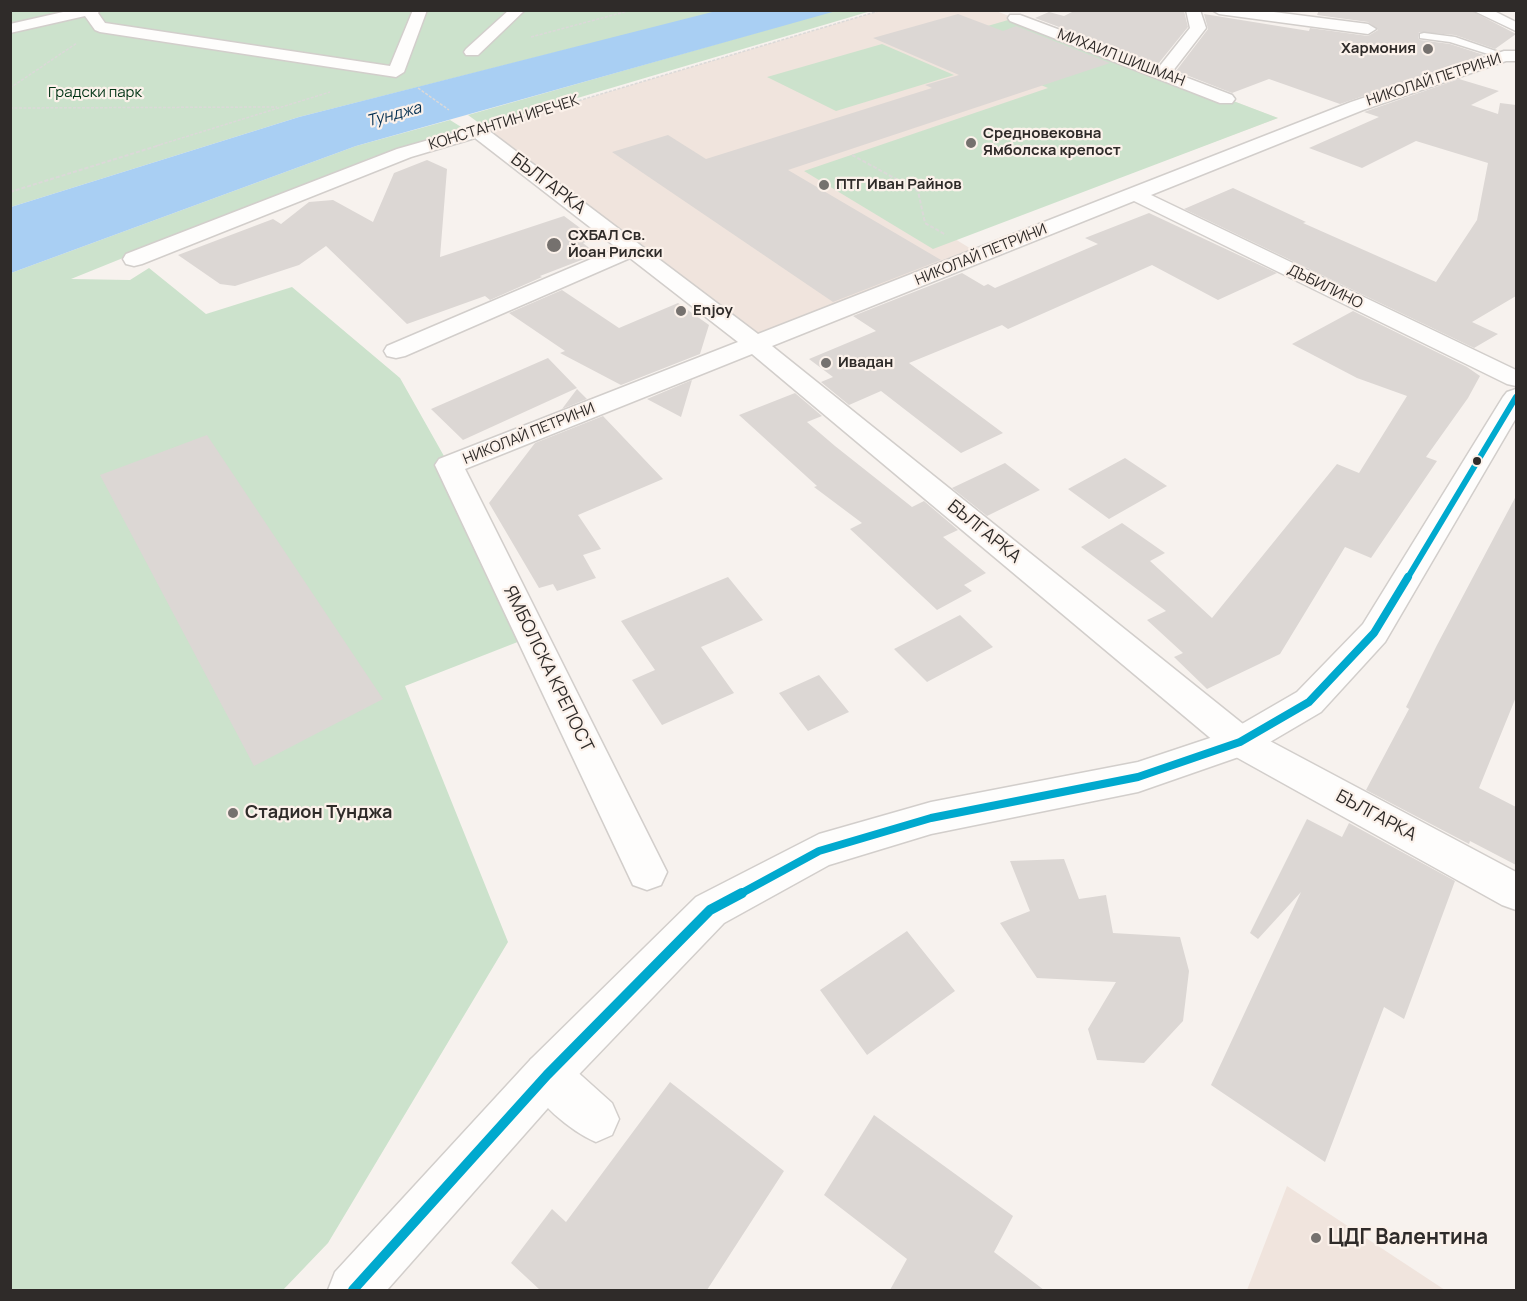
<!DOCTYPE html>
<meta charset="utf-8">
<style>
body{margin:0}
#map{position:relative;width:1527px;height:1301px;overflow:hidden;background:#f7f2ee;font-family:Manrope,sans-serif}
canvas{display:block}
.frame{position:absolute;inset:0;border:12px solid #2f2b29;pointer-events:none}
</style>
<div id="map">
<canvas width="1527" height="1301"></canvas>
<div class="frame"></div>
</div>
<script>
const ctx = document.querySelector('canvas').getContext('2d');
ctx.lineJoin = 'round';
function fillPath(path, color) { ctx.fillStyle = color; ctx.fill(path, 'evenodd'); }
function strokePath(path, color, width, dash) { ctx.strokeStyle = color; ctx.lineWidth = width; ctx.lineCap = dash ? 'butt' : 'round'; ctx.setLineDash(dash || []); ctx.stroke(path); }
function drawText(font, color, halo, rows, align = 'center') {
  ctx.font = font + ' Manrope,sans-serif'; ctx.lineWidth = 4.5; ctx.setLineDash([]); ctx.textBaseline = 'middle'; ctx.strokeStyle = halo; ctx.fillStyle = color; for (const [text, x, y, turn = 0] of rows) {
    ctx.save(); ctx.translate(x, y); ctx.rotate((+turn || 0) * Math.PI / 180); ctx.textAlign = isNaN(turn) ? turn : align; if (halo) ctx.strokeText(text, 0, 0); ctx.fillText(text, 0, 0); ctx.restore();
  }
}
const built = new Path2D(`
 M 882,10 L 996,11 L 1278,118 L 955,239 L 981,255 L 755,344 L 478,131 Z
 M 1287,1186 L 1445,1290 L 1247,1290 Z`);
const green = new Path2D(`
 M 836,10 L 871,11 L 483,126 L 468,115 Z
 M 11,11 L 720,11 L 299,117 L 11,207 Z
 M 1015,18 L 1278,118 L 933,249 L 804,171 L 1048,88 L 936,41 Z
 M 882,44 L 954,75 L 836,111 L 767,77 Z
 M 450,120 L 466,130 L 373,157 L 71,279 L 130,280 L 149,268 L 206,314 L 292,287 L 400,378 L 449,465 L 533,636 L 405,686 L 508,942 L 328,1243 L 283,1290 L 11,1290 L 11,273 L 356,146 Z`);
const water = new Path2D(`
 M 720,10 L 836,11 L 356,146 L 11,273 L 11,207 L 299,117 Z`);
const building = new Path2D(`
 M 1076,10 L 1181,10 L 1184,11 L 1188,27 L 1158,64 L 1035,18 L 1049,12 L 1064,16 Z
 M 1319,10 L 1470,10 L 1516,34 L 1495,49 L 1455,35 L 1419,32 L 1418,38 L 1420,40 L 1450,44 L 1484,55 L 1340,104 L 1269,79 L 1232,93 L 1176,71 L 1208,29 L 1204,14 L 1309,31 L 1310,28 L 1368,36 L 1378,30 L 1368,22 L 1317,15 Z
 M 958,14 L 1003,31 L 1016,26 L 1110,63 L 788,170 L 941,260 L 833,302 L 612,152 L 668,135 L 706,159 L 932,88 L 925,85 L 959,75 L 873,38 Z
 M 1459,79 L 1499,91 L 1471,105 L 1498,114 L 1500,103 L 1516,105 L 1516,296 L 1472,322 L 1498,334 L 1474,348 L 1184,209 L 1233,188 L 1306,222 L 1303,223 L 1436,282 L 1477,220 L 1488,163 L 1416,141 L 1362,168 L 1309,148 L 1379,117 L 1364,112 Z
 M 427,160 L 447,169 L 440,257 L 564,216 L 595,239 L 583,243 L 597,254 L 540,276 L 542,277 L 490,300 L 485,296 L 407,324 L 326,246 L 299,265 L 235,286 L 220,284 L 178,255 L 273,219 L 281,224 L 309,202 L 333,200 L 373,222 L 394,173 Z
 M 1149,213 L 1277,273 L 1218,300 L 1152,265 L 1008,329 L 1002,325 L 909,363 L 1003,433 L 961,453 L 881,391 L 849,405 L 821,382 L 833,377 L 809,359 L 876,331 L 853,316 L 962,273 L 984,286 L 988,284 L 995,288 L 1098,244 L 1085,238 Z
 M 562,290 L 619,328 L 678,303 L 709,325 L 700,354 L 621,385 L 560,353 L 565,351 L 509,313 Z
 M 1353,311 L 1467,367 L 1480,376 L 1468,398 L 1426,457 L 1437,461 L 1371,558 L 1345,547 L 1280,654 L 1207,689 L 1174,657 L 1183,653 L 1147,620 L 1166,611 L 1081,547 L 1122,523 L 1165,553 L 1150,561 L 1212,618 L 1337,464 L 1359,473 L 1407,396 L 1357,378 L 1292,344 Z
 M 548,358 L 577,388 L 463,440 L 431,409 Z
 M 692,380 L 681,417 L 647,399 Z
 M 577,389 L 587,399 L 562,409 Z
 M 795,393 L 822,416 L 807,422 L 835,446 L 912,507 L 924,501 L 958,530 L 943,537 L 986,573 L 964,585 L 972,591 L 937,610 L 850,529 L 862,523 L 814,487 L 817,486 L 739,415 Z
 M 603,416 L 663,479 L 578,515 L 601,549 L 583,555 L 596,578 L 557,591 L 553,584 L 539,588 L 489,503 L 535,443 Z
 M 207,435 L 383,699 L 254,766 L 100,475 Z
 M 1125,458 L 1167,486 L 1109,519 L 1068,489 Z
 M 1005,463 L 1040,490 L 987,516 L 952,488 Z
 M 1516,496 L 1516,697 L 1479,788 L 1516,807 L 1516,865 L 1470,841 L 1469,844 L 1366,790 L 1409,709 L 1406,707 L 1437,645 Z
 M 728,577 L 763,620 L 701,647 L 734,693 L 662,725 L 632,680 L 655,670 L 621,621 Z
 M 960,615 L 993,647 L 927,682 L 894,649 Z
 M 819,675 L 849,712 L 808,731 L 779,693 Z
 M 1307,819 L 1342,837 L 1349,823 L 1455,881 L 1404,1019 L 1384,1007 L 1325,1162 L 1211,1085 L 1301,892 L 1258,939 L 1250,933 Z
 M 1064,859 L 1079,899 L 1106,895 L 1113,933 L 1180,937 L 1189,971 L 1183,1021 L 1144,1063 L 1097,1060 L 1088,1029 L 1116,982 L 1037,978 L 1000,923 L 1030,911 L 1010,861 Z
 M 907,931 L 955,991 L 867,1055 L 820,990 Z
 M 670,1082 L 784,1171 L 707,1290 L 540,1290 L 511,1263 L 552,1209 L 566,1222 Z
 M 874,1115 L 1013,1216 L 994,1252 L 1044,1290 L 890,1290 L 907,1259 L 824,1195 Z`);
const pathFar1 = new Path2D(`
 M 531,37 L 632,10
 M 10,88 L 77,43
 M 418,88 L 449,110
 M 10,108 L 277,107
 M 514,120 L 882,10
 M 156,146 L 330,92`);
const path = new Path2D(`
 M 852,155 L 918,191 L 925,223 L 946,235
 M 10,192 L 160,145`);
const service = new Path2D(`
 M 1424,33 L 1455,37 L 1510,56 L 1504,59 L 1450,42 L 1420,38 L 1420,34 Z`);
const pedestrian = new Path2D(`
 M 72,10 L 100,10 L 98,13 L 105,23 L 390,66 L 413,10 L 427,10 L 404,72 L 396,77 L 100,32 L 95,30 L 85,16 L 10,33 L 10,24 Z
 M 509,10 L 525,10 L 478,55 L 466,55 L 464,52 L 466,49 Z`);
const minor = new Path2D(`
 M 1186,10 L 1200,10 L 1206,28 L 1172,72 L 1232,95 L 1235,99 L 1232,103 L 1220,103 L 1010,21 L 1008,18 L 1010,15 L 1020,15 L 1159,67 L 1190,28 Z
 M 1212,10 L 1258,10 L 1368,24 L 1376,29 L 1368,34 L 1219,14 Z
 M 1472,10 L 1492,10 L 1516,22 L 1516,31 Z
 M 1504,51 L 1516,51 L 1516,61 L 1506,61 L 1363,110 L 1151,195 L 1516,370 L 1516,386 L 1507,384 L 1134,201 L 772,346 L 1253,732 L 1516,872 L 1516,910 L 1502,905 L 1227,752 L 752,354 L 465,469 L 667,872 L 661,885 L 647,890 L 633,885 L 435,465 L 439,459 L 738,342 L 630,258 L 405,356 L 396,358 L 387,356 L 384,351 L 387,346 L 617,248 L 475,138 L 411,157 L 142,264 L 134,266 L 126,264 L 123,259 L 126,254 L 397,149 L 478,126 L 484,127 L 758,334 L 1351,102 Z
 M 547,1052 L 563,1059 L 612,1103 L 619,1119 L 612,1135 L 596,1142 C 570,1131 535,1101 524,1075 L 531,1059 Z`);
const tertiary = new Path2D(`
 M 1516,389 L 1516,418 L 1385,642 L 1321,712 L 1253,752 L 1138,792 L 931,834 L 829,865 L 724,923 L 563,1091 L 387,1290 L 328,1290 L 335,1272 L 531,1059 L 696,897 L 819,834 L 931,802 L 1138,762 L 1228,732 L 1297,692 L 1363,624 L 1503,397 L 1507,392 Z`);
const bus1Far2 = new Path2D(`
 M 1407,579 L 1516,397`);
const bus1Far1 = new Path2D(`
 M 740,894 L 819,851 L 931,818 L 1138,777 L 1240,742 L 1309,702 L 1374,633 L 1408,577`);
const bus1 = new Path2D(`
 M 353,1290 L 547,1075 L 710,910 L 742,893`);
const markers = [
 [1428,49,6,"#75716e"],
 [971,143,6,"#75716e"],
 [824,185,6,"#75716e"],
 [554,245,8,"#75716e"],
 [681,311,6,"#75716e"],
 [826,363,6,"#75716e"],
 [1477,461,5,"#2f2b29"],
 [233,813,6,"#75716e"],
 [1316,1238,6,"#75716e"]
];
const farPoinames = [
 ["Хармония",1416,49,"right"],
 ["Средновековна",983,134],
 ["Ямболска крепост",983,151],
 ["ПТГ Иван Райнов",836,185],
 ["СХБАЛ Св.",568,236],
 ["Йоан Рилски",568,253],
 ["Enjoy",693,311],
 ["Ивадан",838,363]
];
const farStreetnames = [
 ["МИХАИЛ ШИШМАН",1121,58,21],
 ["НИКОЛАЙ ПЕТРИНИ",1434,80,-18],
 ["КОНСТАНТИН ИРЕЧЕК",504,123,-17],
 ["НИКОЛАЙ ПЕТРИНИ",981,255,-22],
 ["ДЪБИЛИНО",1325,287,26],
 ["НИКОЛАЙ ПЕТРИНИ",529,434,-22]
];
const farParknames = [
 ["Градски парк",95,93]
];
const farWaternames = [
 ["Тунджа",394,115,-15]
];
const streetNames = [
 ["БЪЛГАРКА",548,184,37],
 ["БЪЛГАРКА",984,532,39],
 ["ЯМБОЛСКА КРЕПОСТ",548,669,64],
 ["БЪЛГАРКА",1376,816,28]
];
const poiNames = [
 ["Стадион Тунджа",245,813]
];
const nearPoinames = [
 ["ЦДГ Валентина",1328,1238]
];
fillPath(built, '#f0e4dd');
fillPath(green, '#cce2cc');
fillPath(water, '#a9cff3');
fillPath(building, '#dcd7d4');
strokePath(service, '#d2cecb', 3);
strokePath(pedestrian, '#d2cecb', 3);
strokePath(minor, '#d2cecb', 3);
strokePath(tertiary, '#d2cecb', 3);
strokePath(pathFar1, '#dbd9d8', 1.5, [3, 1.5]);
strokePath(path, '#dbd9d8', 2, [4, 2]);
fillPath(service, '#fefdfc');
fillPath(pedestrian, '#fefdfc');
fillPath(minor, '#fefdfc');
fillPath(tertiary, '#fefdfc');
strokePath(bus1Far2, '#00a9ce', 6);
strokePath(bus1Far1, '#00a9ce', 8);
strokePath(bus1, '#00a9ce', 10);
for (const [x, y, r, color] of markers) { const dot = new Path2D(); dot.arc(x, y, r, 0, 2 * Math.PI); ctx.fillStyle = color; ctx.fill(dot); strokePath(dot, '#fbf1ea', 2); }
drawText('bold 15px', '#2f2b29', '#fbf1ea', farPoinames, 'left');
drawText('15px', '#2f2b29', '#fbf1ea', farStreetnames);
drawText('15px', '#023415', '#fbf1ea', farParknames);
drawText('italic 16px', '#022e50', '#fbf1ea', farWaternames);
drawText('18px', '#2f2b29', '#fbf1ea', streetNames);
drawText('bold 18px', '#2f2b29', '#fbf1ea', poiNames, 'left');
drawText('bold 21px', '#2f2b29', '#fbf1ea', nearPoinames, 'left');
</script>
